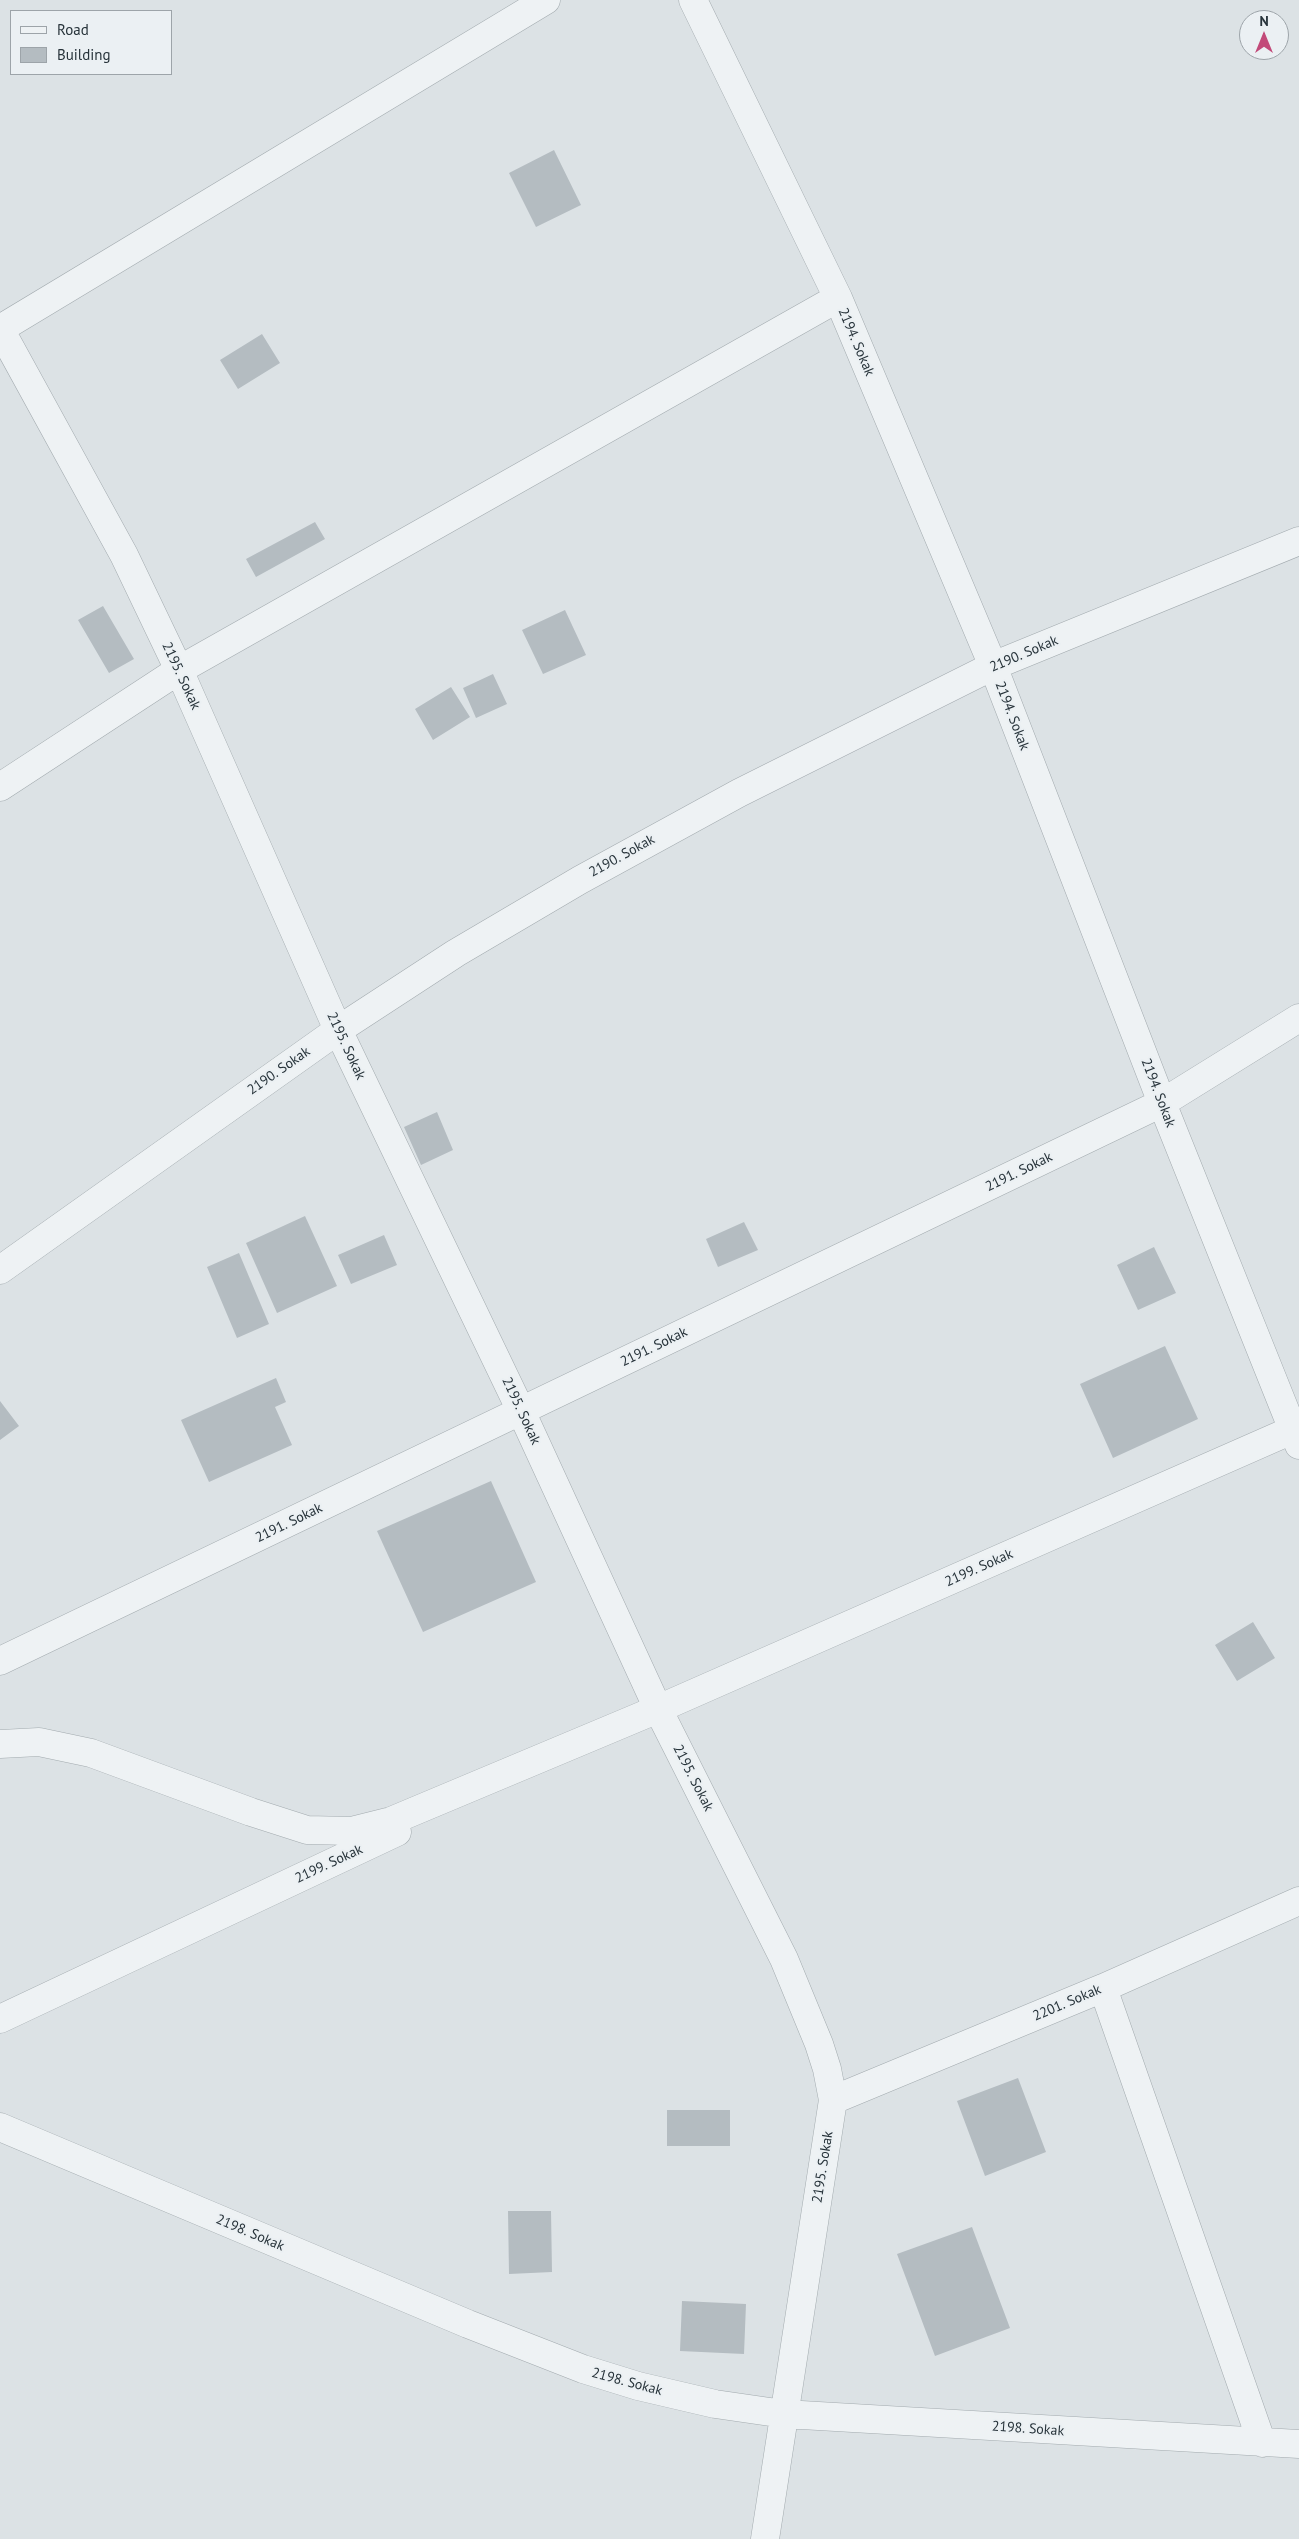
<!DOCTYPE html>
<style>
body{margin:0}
#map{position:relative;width:1299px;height:2539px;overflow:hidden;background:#dce2e5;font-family:"PT Sans",sans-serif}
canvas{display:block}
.legend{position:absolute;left:10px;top:10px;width:162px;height:65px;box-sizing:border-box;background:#ebf0f3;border:1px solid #9da4a9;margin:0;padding:6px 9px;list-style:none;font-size:15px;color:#27333a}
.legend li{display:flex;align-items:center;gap:10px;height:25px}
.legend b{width:25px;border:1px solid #9da4a9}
.north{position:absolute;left:1239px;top:10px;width:50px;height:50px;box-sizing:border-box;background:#ebf0f3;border:1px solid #9da4a9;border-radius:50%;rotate:0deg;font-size:14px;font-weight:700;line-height:20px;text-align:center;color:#27333a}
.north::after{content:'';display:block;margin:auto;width:18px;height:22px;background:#c24a79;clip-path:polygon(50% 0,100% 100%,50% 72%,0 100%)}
</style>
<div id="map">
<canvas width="1299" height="2539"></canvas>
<ul class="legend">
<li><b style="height:6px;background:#eef2f4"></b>Road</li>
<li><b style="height:14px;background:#b4bcc1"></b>Building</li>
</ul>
<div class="north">N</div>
</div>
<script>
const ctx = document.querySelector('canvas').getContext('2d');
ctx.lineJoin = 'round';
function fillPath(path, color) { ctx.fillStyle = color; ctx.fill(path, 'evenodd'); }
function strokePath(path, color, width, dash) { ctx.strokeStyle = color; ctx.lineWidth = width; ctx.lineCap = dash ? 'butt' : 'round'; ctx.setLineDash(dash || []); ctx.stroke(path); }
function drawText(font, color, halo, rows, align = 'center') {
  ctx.font = font + ' "PT Sans",sans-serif'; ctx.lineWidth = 4; ctx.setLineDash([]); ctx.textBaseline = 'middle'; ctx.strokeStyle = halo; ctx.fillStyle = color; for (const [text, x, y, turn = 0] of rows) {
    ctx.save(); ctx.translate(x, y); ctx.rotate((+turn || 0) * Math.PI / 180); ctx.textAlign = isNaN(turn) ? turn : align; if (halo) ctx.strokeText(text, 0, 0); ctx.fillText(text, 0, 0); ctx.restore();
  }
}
const building = new Path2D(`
 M 554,150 L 581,205 L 536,227 L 509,173 Z
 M 262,334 L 280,363 L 238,389 L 220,360 Z
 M 315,522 L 325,539 L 256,577 L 246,559 Z
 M 103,606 L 134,659 L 109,673 L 78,620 Z
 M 565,610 L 586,655 L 543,674 L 522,630 Z
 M 493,674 L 507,704 L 476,718 L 463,688 Z
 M 451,687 L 470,717 L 433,740 L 415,709 Z
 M 437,1112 L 453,1150 L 421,1165 L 404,1127 Z
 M 305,1216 L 337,1286 L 277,1313 L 246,1243 Z
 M 744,1222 L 758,1250 L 718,1267 L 706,1239 Z
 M 384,1235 L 397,1265 L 351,1284 L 338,1255 Z
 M 1154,1247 L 1176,1293 L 1138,1310 L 1117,1265 Z
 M 239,1253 L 269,1324 L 237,1338 L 207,1267 Z
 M 1165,1346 L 1198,1419 L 1113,1458 L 1080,1384 Z
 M 276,1378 L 286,1402 L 275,1407 L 292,1445 L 209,1482 L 181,1420 Z
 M 0,1401 L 19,1426 L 0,1440 Z
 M 491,1481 L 536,1582 L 423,1632 L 377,1531 Z
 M 1253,1622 L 1275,1658 L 1237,1681 L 1215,1645 Z
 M 1018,2078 L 1046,2152 L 985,2176 L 957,2101 Z
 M 667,2110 L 730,2110 L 730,2146 L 667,2146 Z
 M 508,2211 L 551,2211 L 552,2272 L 509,2274 Z
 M 972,2227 L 1010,2328 L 935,2356 L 897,2254 Z
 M 682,2301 L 746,2304 L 744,2354 L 680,2351 Z`);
const street = new Path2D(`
 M 693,0 L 838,298 L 993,666 L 1162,1103 L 1299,1445
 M 0,329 L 124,555 L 179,670 L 338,1030 L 521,1411 L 658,1709 L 784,1959 L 819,2044 L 827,2069 L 833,2100 L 765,2539
 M 0,329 L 546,0
 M 0,787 L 179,670 L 838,298
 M 0,1270 L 338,1030 L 456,953 L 580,880 L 739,793 L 993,666 L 1299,541
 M 0,1661 L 1162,1103 L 1299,1018
 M 0,1744 L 39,1742 L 91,1753 L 251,1812 L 307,1830 L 351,1831 L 391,1821 L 658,1709 L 1299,1427
 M 1103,1988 L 1262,2443
 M 0,2019 L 397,1832
 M 833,2100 L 1103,1988 L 1299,1901
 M 0,2127 L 468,2324 L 583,2369 L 638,2386 L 715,2404 L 784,2414 L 1299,2444`);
const streetNames = [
 ["2194. Sokak",856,342,67],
 ["2190. Sokak",1024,654,-23],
 ["2195. Sokak",181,676,65],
 ["2194. Sokak",1012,716,69],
 ["2190. Sokak",622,856,-29],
 ["2195. Sokak",346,1046,65],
 ["2190. Sokak",279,1071,-35],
 ["2194. Sokak",1158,1093,69],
 ["2191. Sokak",1019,1172,-26],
 ["2191. Sokak",654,1347,-26],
 ["2195. Sokak",521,1411,65],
 ["2191. Sokak",289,1523,-26],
 ["2199. Sokak",979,1568,-24],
 ["2195. Sokak",693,1778,63],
 ["2199. Sokak",329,1864,-25],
 ["2201. Sokak",1067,2003,-23],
 ["2195. Sokak",823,2167,-81],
 ["2198. Sokak",250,2233,23],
 ["2198. Sokak",627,2382,15],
 ["2198. Sokak",1028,2429,4]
];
fillPath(building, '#b4bcc1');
strokePath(street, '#a2aaae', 29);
strokePath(street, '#eef2f4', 28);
drawText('14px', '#27333a', '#ebf0f3', streetNames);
</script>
